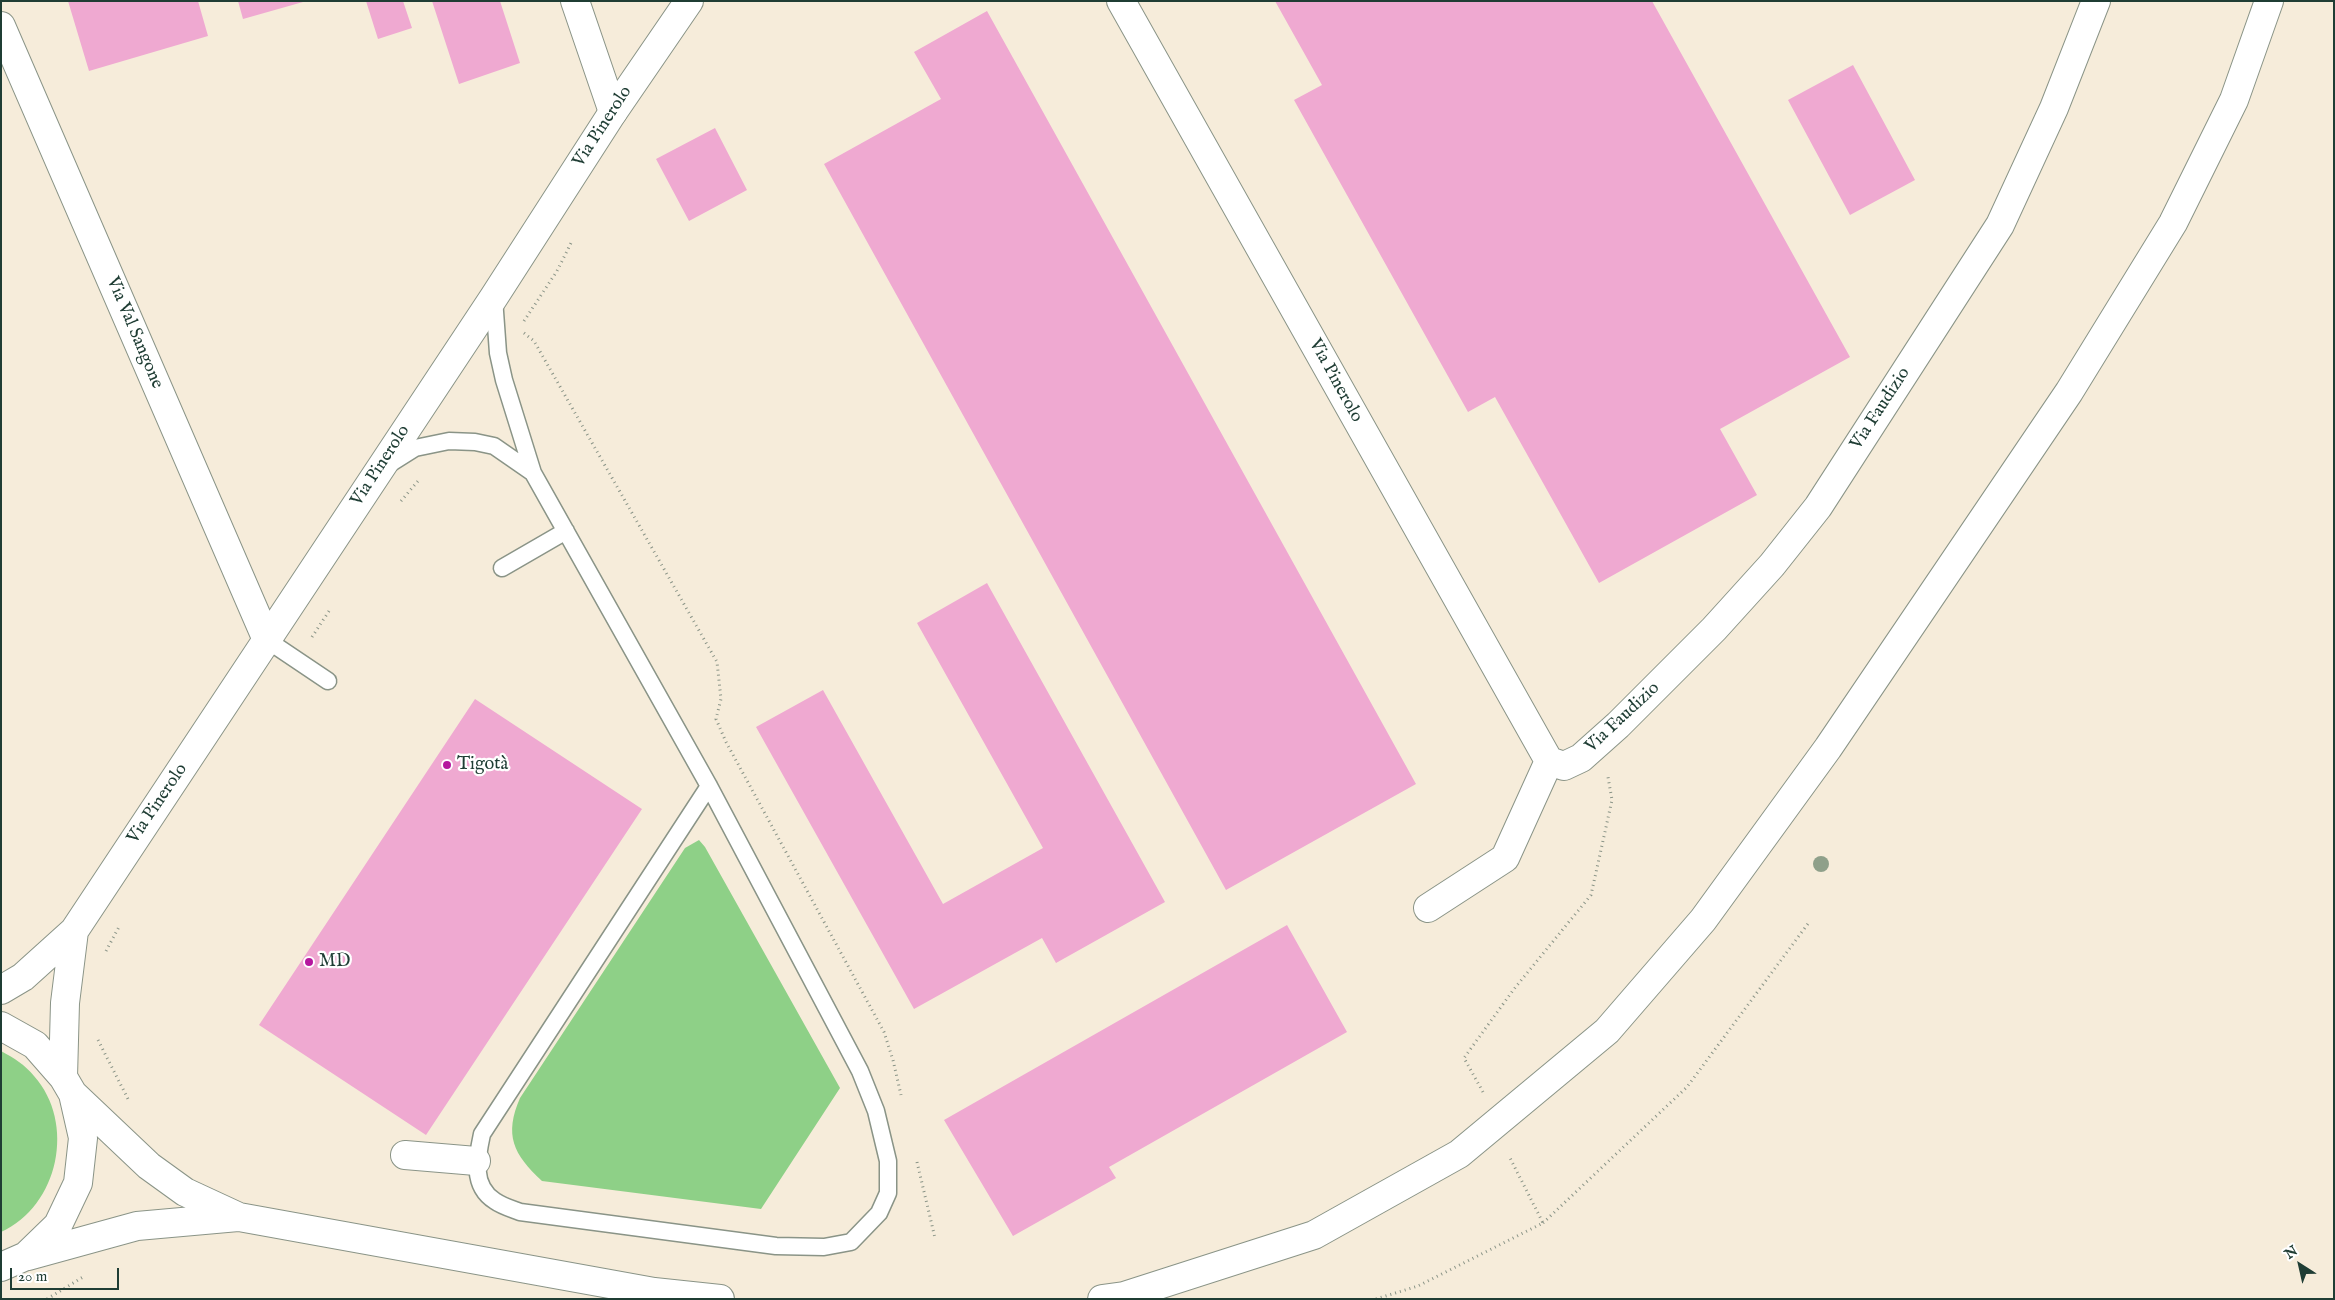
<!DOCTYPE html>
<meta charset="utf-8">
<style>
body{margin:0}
#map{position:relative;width:2335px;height:1300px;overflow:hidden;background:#f6ecda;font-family:"IM FELL English",serif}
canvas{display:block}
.frame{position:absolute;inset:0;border:2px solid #1f3d34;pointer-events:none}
.north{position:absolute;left:2275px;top:1240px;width:50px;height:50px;-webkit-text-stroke:4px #fff;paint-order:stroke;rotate:325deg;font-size:14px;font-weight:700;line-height:20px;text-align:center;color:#1f3d34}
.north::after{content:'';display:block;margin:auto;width:18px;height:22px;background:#1f3d34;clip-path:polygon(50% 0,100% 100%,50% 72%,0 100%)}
.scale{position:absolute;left:10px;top:1268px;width:109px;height:22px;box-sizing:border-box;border:2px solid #1f3d34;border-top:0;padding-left:6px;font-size:15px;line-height:18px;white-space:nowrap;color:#1f3d34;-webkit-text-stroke:4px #fff;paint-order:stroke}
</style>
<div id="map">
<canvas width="2335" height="1300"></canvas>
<div class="frame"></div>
<div class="north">N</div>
<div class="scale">20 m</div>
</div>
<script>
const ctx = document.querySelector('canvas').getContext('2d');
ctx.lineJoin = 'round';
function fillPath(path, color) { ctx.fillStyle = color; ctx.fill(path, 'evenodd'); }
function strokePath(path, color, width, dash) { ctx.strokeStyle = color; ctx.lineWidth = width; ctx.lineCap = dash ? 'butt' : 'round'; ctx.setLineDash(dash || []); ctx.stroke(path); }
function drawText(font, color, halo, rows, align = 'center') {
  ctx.font = font + ' "IM FELL English",serif'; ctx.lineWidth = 4.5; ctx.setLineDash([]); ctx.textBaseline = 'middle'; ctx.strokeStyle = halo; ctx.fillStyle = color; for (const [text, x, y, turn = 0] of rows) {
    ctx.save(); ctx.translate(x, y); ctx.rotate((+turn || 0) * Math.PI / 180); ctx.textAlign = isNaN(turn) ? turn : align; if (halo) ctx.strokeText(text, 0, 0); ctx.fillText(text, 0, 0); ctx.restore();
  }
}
const green = new Path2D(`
 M 699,840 L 705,847 L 840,1088 L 761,1209 L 542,1181 C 513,1154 504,1135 520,1098 L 685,848 Z
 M 1,1051 C 14,1058 25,1065 34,1076 C 76,1123 59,1206 1,1232 Z`);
const building = new Path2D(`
 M 68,1 L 198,1 L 208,36 L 89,71 Z
 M 238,1 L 303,1 L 303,2 L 243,19 Z
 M 366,1 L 403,1 L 412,28 L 378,39 Z
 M 432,1 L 500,1 L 520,63 L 459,84 Z
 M 1275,1 L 1652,1 L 1850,357 L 1720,429 L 1757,495 L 1599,583 L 1495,397 L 1468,412 L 1294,100 L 1322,85 Z
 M 987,11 L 1416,784 L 1226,890 L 824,164 L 941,99 L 914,52 Z
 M 1853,65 L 1915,180 L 1850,215 L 1788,100 Z
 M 715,128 L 747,190 L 689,221 L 656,159 Z
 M 987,583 L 1165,902 L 1056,963 L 1042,938 L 914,1009 L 756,727 L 823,690 L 943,904 L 1043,848 L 917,623 Z
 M 475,699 L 642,809 L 426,1135 L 259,1025 Z
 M 1287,925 L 1347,1032 L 1109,1167 L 1116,1178 L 1013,1236 L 944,1120 Z`);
const path = new Path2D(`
 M 524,321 L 557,271 L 571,243
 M 524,333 L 534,341 L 717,662 L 721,699 L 716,719 L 726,742 L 884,1032 L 893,1060 L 901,1095
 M 401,501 L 418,481
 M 312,637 L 329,611
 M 106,951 L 120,925
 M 98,1040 L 128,1099
 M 1483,1092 L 1464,1058 L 1514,989 L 1591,895 L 1612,800 L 1608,777
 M 917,1162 L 935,1238
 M 1543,1223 L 1687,1087 L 1810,921
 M 47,1299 L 83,1277
 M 1376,1299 L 1418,1286 L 1543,1223 L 1509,1156`);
const lane = new Path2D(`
 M 388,465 L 415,448 L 449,441 L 475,442 L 494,446 L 533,473 L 504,380 L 498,353 L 494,298
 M 533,473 L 709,786 L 860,1071 L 876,1111 L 888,1161 L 888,1193 L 879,1213 L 851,1242 L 824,1247 L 776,1246 L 520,1212 C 512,1209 502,1206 495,1201 C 471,1186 477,1157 482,1134 L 709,786
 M 502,568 L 566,531
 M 267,640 L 328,681`);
const street = new Path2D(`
 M 575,1 L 613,112
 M 1121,1 L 1549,761 L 1564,766 L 1581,758 L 1618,725 L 1714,629 L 1772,565 L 1818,507 L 2000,225 L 2054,108 L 2096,1
 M 1,26 L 267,640
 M 1428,908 L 1505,858 L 1549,761
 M 405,1155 L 476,1161`);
const secondary = new Path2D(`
 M 1,990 L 23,977 L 74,931 L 494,297 L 613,112 L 689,1
 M 1,1026 L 35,1045 L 63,1077 L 73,1094 L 83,1138 L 78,1183 L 58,1225 L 26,1256 L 1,1267
 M 63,1077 L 65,1003 L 74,931
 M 73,1094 L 149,1166 L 185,1192 L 239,1217 L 654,1292 L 720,1299
 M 28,1256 L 137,1226 L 238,1217
 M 1102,1299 L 1124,1296 L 1314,1235 L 1459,1154 L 1607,1031 L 1703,920 L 1828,748 L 2069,392 L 2173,223 L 2234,100 L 2269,1`);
const trees = [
 [1821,864]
];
const markers = [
 [447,765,5,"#b5179e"],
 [309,962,5,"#b5179e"]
];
const streetNames = [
 ["Via Pinerolo",603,127,-57],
 ["Via Val Sangone",134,333,67],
 ["Via Pinerolo",1335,381,61],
 ["Via Faudizio",1881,409,-57],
 ["Via Pinerolo",381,466,-57],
 ["Via Faudizio",1623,718,-43],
 ["Via Pinerolo",158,804,-56]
];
const poiNames = [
 ["Tigotà",457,765],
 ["MD",319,962]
];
fillPath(green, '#8ed087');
fillPath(building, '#efa9d1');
strokePath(lane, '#8a9487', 19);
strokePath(street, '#8a9487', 30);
strokePath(secondary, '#8a9487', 30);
strokePath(path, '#8a9487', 3, [1, 4]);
strokePath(lane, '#fff', 16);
strokePath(street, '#fff', 28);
strokePath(secondary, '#fff', 28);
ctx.fillStyle = '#8fa08a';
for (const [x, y] of trees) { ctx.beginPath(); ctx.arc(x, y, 8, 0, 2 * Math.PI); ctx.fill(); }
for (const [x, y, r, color] of markers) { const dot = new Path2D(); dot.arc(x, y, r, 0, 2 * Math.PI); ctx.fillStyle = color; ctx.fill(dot); strokePath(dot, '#fff', 2); }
drawText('18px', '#1f3d34', '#fff', streetNames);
drawText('18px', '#1f3d34', '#fff', poiNames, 'left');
</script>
